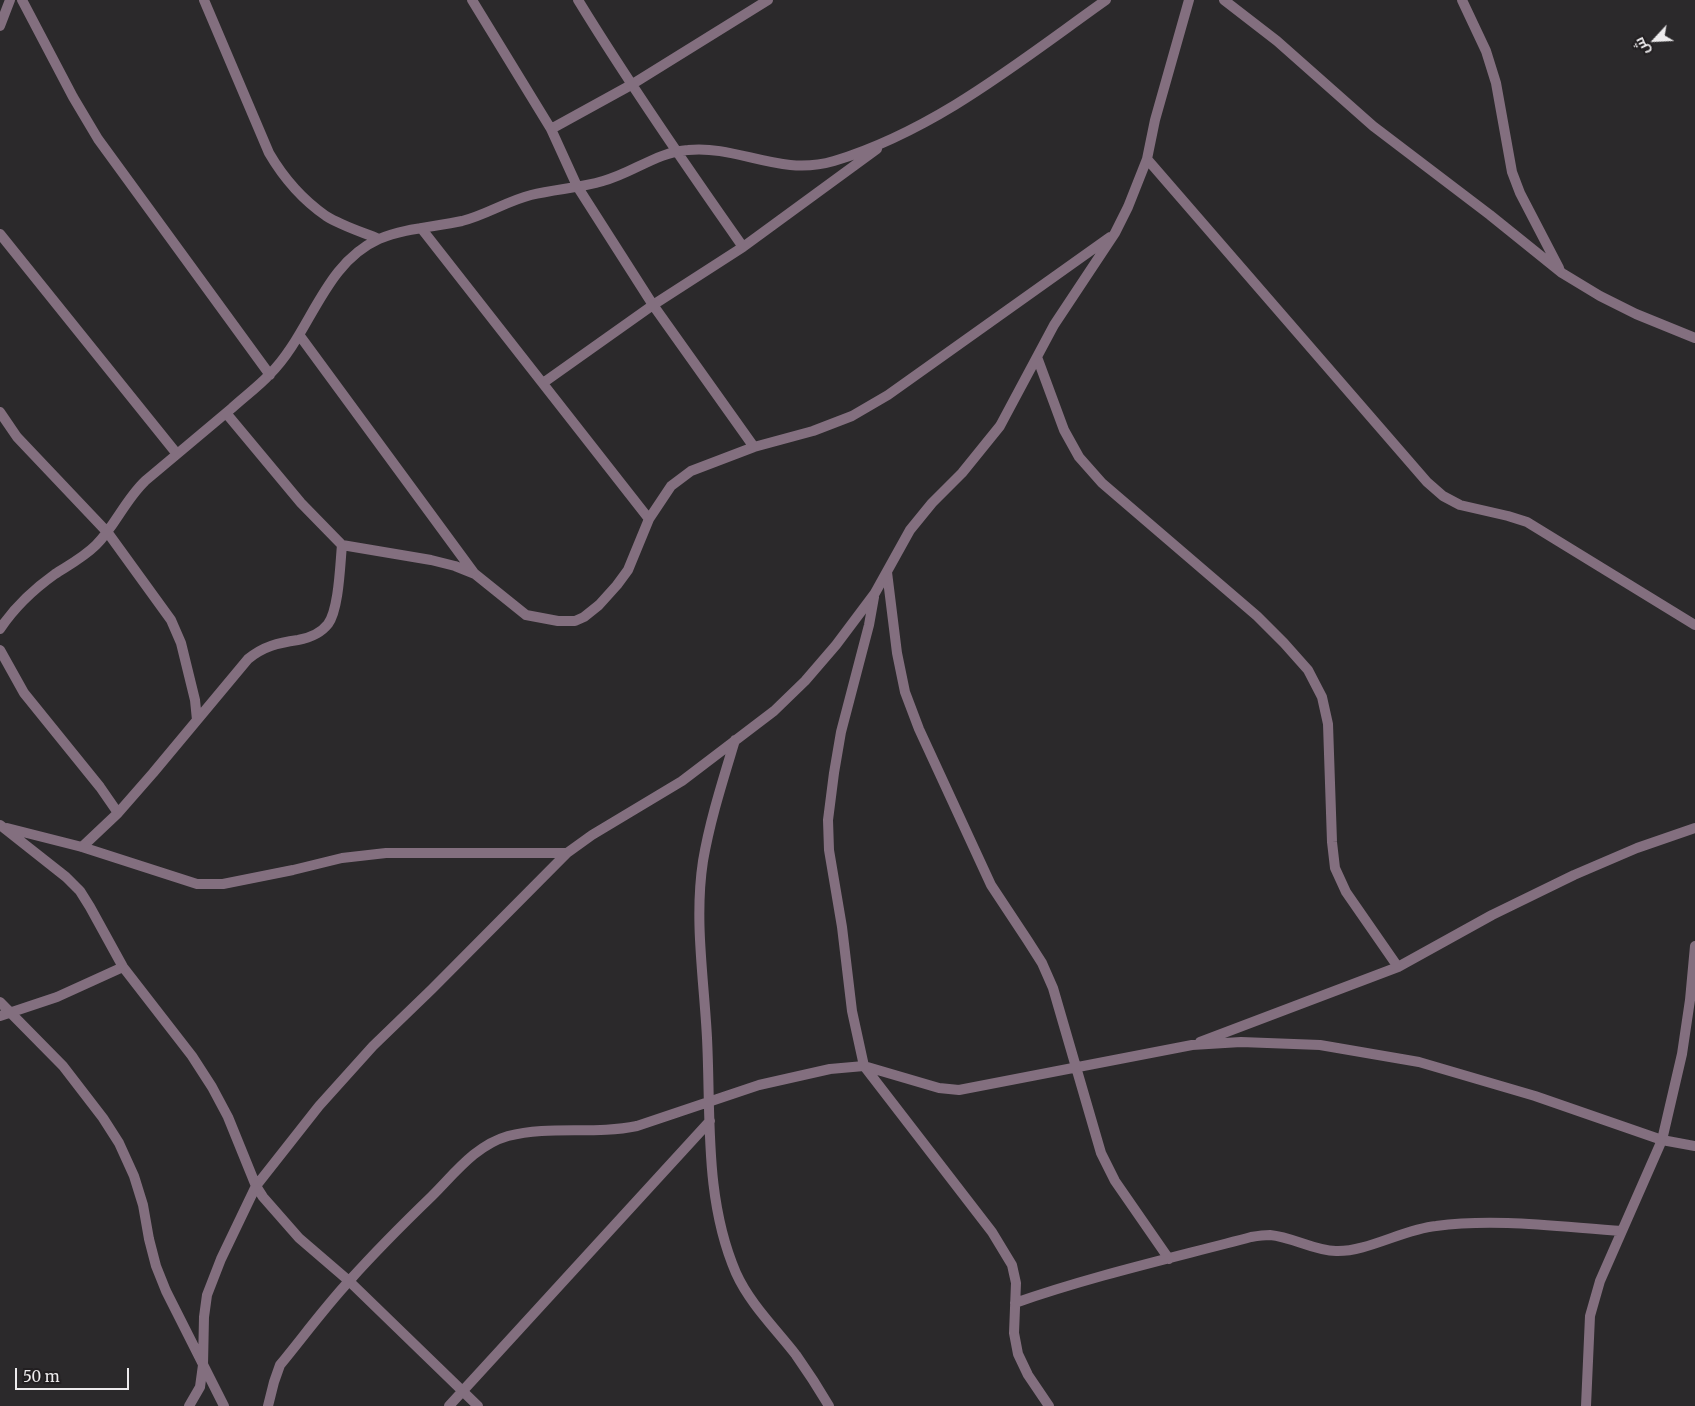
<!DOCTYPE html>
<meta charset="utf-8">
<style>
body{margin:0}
#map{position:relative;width:1695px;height:1406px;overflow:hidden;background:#2b292b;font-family:Merriweather,Cairo,serif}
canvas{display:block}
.north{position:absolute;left:1630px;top:15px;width:50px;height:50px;-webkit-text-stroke:4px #221f21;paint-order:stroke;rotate:245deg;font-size:14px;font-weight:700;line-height:20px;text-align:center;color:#edebed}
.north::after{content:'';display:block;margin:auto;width:18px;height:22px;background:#edebed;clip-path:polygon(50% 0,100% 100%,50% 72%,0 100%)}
.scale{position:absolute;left:15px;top:1368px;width:114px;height:22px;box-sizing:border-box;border:2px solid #edebed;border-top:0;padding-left:6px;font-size:15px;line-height:18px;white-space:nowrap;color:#edebed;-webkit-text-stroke:4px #221f21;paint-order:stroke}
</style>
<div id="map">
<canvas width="1695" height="1406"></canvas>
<div class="north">ش</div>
<div class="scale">50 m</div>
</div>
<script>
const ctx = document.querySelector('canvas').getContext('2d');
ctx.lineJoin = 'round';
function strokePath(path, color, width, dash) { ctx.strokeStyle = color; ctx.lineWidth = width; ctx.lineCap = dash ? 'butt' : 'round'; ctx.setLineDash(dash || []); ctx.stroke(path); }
const street = new Path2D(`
 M 22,0 L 73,97 L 98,139 L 270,375
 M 204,0 L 269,153 C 283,177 303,200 326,216 C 342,226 362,232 379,239
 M 472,0 L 551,129 L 577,186 L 653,305 L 754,447
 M 578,0 C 630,85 686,166 743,247
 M 1224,0 L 1277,41 L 1373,126 L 1490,215 L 1562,273 L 1600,296 L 1636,314 L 1695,338
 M 1462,0 L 1486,51 L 1496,83 L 1512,172 L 1520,193 L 1559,268
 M 0,26 L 10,0
 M 551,129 L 631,85 L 768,0
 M 1147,159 L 1427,482 L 1443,496 L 1460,505 L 1508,516 L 1527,522 L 1695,625
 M 421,228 L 649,519
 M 0,234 L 177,454
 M 300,336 L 474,573
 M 1037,357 L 1064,430 L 1079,457 L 1102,483 L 1257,616 L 1284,643 L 1308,670 L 1322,697 L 1328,724 L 1332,842 L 1335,868 L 1346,892 L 1398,967
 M 543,383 L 653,305 L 743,247 L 877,149
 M 0,412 L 17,437 L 108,533 L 171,620 L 181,643 L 195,700 L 197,720
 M 226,413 L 301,503 L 342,545 L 431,560 L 455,566 L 475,574 L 526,615 L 558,621 L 575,621 L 584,617 L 599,605 L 617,585 L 628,570 L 649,519 L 671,486 L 691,471 L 754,447 L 813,431 L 852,416 L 888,395 L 1110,237
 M 887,572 L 897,653 L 905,692 L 919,729 L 991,885 L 1028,941 L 1042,963 L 1053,988 L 1101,1153 L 1115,1181 L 1169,1259
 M 874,597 L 869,625 L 841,732 L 834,773 L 828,820 L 829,850 L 842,927 L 852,1011 L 864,1066 L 992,1232 L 1012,1265 L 1016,1283 L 1014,1333 L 1018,1354 L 1028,1375 L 1049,1406
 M 0,629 C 14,608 34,589 55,574 C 69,565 84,557 96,545 C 115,526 125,500 145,481 C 174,457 203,432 232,408 C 244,397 259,386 270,374 C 311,333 323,264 379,239 C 405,228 435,227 462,221 C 486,215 507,201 531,195 C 555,189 580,188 603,181 C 633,173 657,152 688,150 C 739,145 779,177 834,161 C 936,130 1020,61 1106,0
 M 0,650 L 24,693 L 100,787 L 118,813
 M 735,740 C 723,780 710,820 703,861 C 694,920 704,979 707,1038 C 711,1117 704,1199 736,1273 C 750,1304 776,1329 796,1355 C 808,1372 819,1389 829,1406
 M 0,825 L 66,877 L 80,891 L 90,907 L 123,967 L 192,1056 L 212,1087 L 228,1117 L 256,1186 L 263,1197 L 299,1238 L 349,1281 L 478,1406
 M 7,828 L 82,847 L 197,884 L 223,884 L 293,870 L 342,858 L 386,853 L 567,853
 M 82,847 L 118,813 L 153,773 L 248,659 C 264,646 278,643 298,640 C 309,638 321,633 328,624 C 339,609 340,565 342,545
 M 0,1002 L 63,1066 L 103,1118 L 119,1143 L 134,1176 L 143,1205 L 149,1239 L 156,1266 L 166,1291 L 224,1406
 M 0,1016 L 57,997 L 123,967
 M 1200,1042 L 1398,967 L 1492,915 L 1574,875 L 1637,848 L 1695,828
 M 1015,1303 C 1092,1276 1172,1258 1251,1237 C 1257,1236 1264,1235 1270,1235 C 1293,1237 1314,1251 1336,1251 C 1367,1252 1404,1229 1436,1226 C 1497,1218 1560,1227 1622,1231
 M 189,1406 L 200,1387 L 203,1365 L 204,1317 L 207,1295 L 221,1259 L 256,1186 L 319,1106 L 373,1046 L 432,989 L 567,853 L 592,835 L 682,781 L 774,711 L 805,681 L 836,645 L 875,593 L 910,530 L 932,503 L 962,473 L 1000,426 L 1054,325 L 1115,233 L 1128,207 L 1147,159 L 1155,120 L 1189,0
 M 268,1406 L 274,1382 L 280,1365 C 303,1337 325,1307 350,1280 C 376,1251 404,1223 432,1196 C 455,1173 476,1145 508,1136 C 550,1125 594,1135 637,1126 L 759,1085 L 830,1069 L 864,1066 L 939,1088 L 959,1090 L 1192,1045 L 1241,1042 L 1320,1045 L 1419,1062 L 1535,1096 L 1662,1140 L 1695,1146
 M 449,1406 L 710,1121
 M 1586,1406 L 1590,1316 L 1600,1281 L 1662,1140 L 1682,1054 L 1690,1000 L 1695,946`);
strokePath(street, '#836f7f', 10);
</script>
